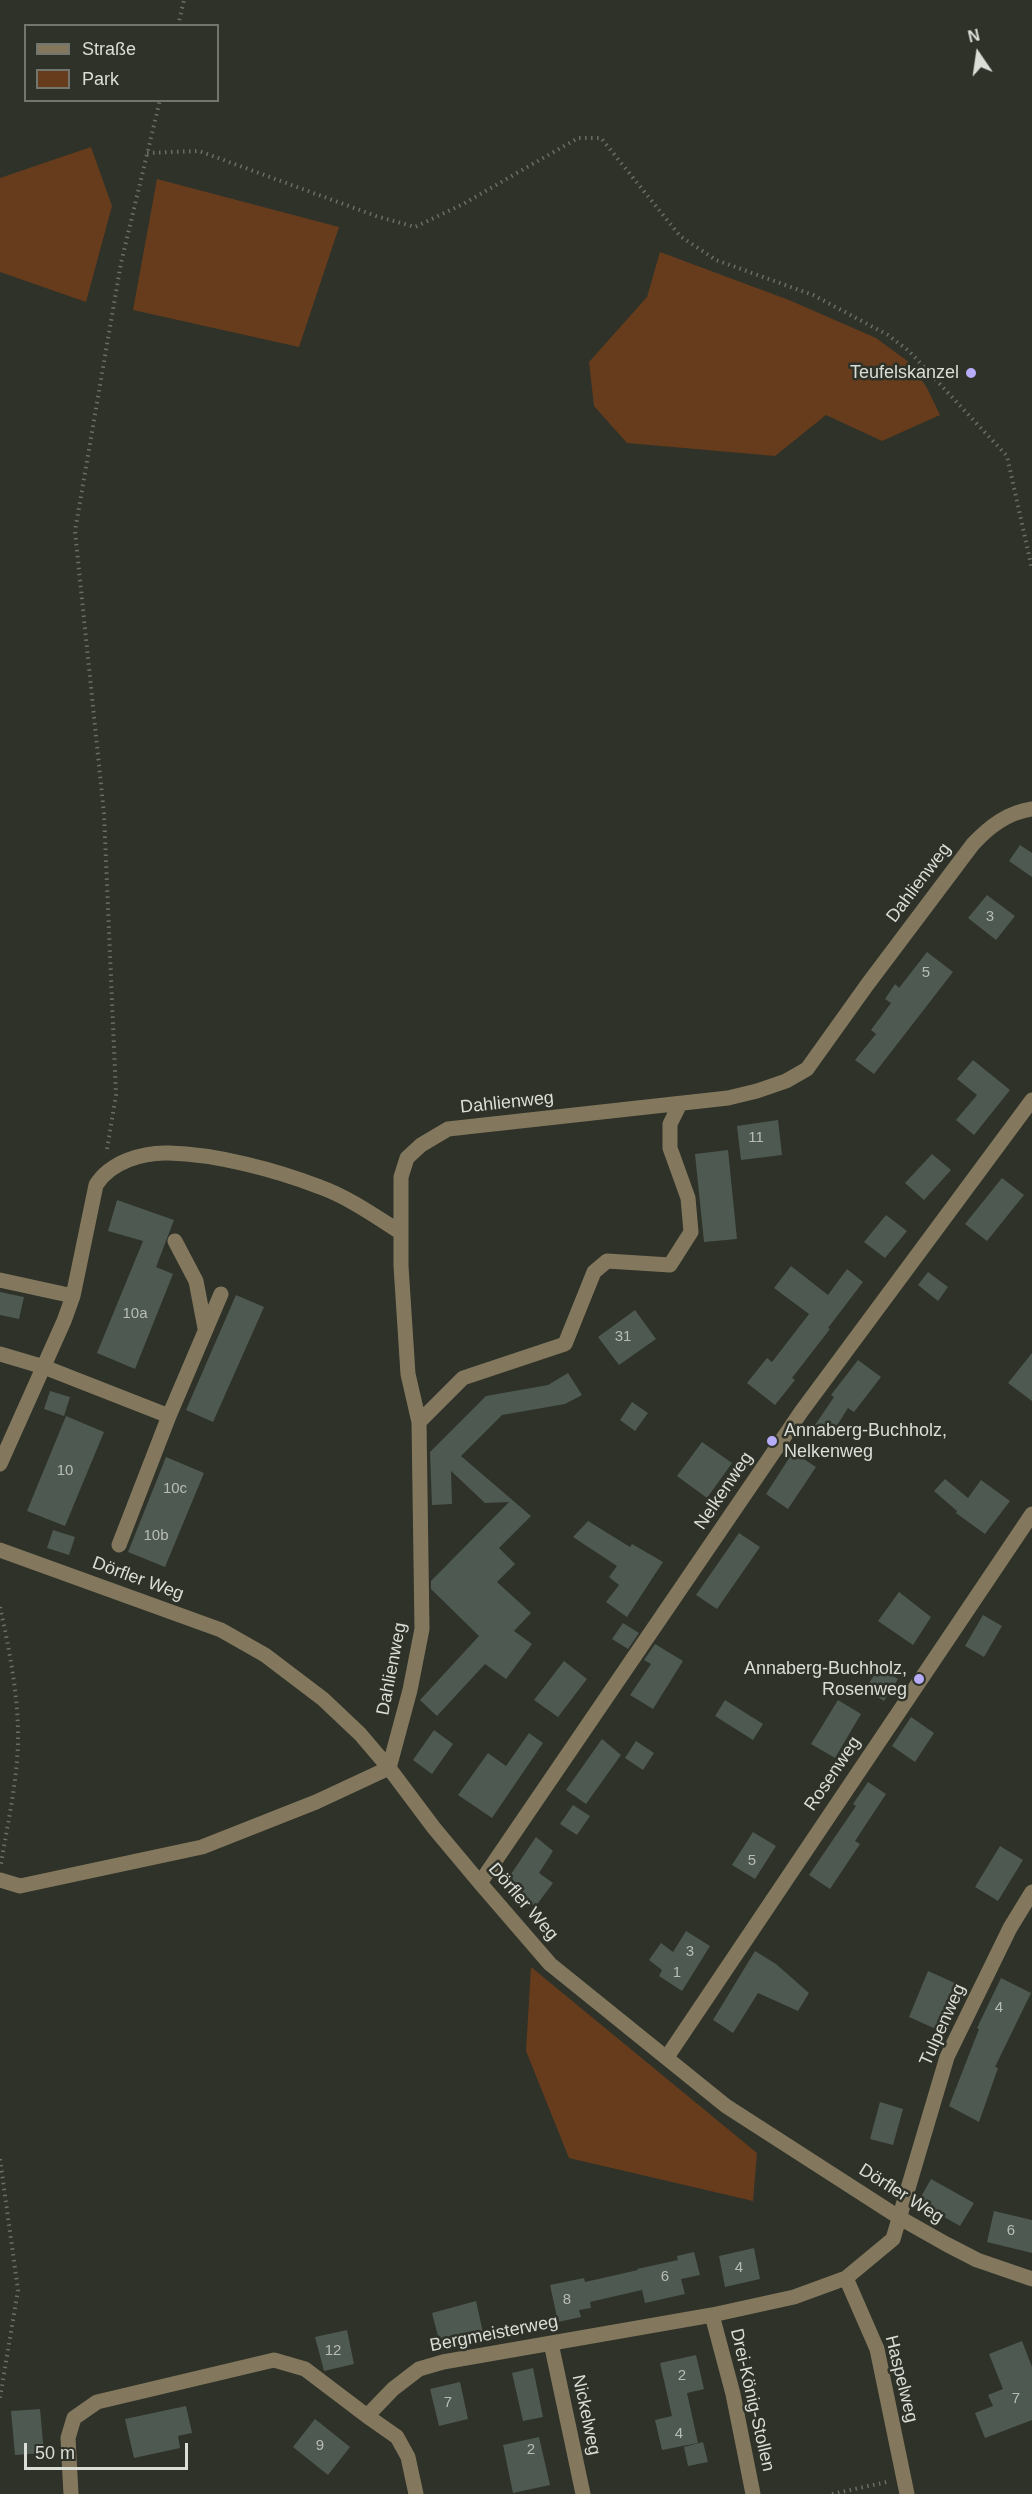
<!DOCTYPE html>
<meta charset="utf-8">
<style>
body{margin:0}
#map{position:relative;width:1032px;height:2494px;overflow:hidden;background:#2e3228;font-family:Arial,sans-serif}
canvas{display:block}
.legend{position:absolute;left:24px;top:24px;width:195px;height:78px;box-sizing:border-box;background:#2e3228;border:2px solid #73766e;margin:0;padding:8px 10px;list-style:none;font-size:18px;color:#dbddd7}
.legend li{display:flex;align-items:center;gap:12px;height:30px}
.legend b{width:30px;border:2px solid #73766e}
.north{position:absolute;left:948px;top:24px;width:60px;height:60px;-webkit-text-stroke:4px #2e3228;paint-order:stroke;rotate:347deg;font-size:16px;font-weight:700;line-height:24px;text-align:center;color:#dbddd7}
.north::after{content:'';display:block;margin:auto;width:21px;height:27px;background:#dbddd7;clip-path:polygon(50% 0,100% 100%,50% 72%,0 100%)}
.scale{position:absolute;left:24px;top:2443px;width:164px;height:27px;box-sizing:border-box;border:3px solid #dbddd7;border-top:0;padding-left:8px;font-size:18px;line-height:21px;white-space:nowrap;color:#dbddd7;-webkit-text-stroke:4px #2e3228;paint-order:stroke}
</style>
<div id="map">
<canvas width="1032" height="2494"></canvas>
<ul class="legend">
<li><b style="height:8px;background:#83785e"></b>Straße</li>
<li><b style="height:16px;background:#663c1d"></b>Park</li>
</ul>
<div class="north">N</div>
<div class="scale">50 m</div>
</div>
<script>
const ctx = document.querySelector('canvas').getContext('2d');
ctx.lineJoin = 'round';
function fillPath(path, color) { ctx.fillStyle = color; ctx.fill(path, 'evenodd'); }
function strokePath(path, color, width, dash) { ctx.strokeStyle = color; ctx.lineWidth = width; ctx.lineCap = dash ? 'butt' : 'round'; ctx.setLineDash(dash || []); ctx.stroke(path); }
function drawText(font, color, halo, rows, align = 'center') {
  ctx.font = font + ' Arial,sans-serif'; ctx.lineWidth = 5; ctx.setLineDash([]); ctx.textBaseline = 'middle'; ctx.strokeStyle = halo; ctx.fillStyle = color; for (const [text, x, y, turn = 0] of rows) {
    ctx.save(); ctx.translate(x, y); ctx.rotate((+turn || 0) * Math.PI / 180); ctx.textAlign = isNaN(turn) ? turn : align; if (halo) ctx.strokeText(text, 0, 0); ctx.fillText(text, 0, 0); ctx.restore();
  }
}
const green = new Path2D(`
 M 91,147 L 112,206 L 86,302 L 0,272 L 0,178 Z
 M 157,179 L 339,227 L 299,347 L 133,310 Z
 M 660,252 L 789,300 L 876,338 L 910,363 L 927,388 L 940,415 L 882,441 L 826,415 L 775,456 L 627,443 L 594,406 L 589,362 L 647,297 Z
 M 531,1967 L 757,2153 L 753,2201 L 569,2158 L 526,2051 Z`);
const building = new Path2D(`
 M 1020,845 L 1032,853 L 1032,877 L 1009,861 Z
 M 987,895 L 1015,916 L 996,940 L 968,918 Z
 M 927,952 L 953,972 L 874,1074 L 855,1060 L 876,1034 L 871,1030 L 891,1003 L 885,999 L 895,984 L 899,988 Z
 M 973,1060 L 1010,1090 L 974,1135 L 956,1120 L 977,1095 L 957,1079 Z
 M 778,1120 L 782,1155 L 741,1160 L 737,1126 Z
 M 728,1150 L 737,1239 L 704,1242 L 695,1154 Z
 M 932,1154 L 951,1170 L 924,1200 L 905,1183 Z
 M 1002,1178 L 1024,1195 L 987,1241 L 965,1224 Z
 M 117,1200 L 174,1220 L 156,1267 L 173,1274 L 135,1369 L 97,1353 L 143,1241 L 108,1231 Z
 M 886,1215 L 907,1231 L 885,1258 L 864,1242 Z
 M 791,1266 L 828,1295 L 847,1269 L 863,1282 L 828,1328 L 830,1329 L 792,1378 L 795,1380 L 775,1405 L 747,1383 L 767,1358 L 772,1362 L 809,1314 L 774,1288 Z
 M 928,1272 L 948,1287 L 938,1301 L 918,1285 Z
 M 0,1292 L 24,1297 L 19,1319 L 0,1315 Z
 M 236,1295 L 264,1307 L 213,1422 L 186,1410 Z
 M 635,1310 L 656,1339 L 619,1365 L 598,1337 Z
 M 1032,1353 L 1032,1401 L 1008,1383 Z
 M 858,1360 L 881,1377 L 854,1412 L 848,1408 L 831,1435 L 815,1425 L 834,1397 L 831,1395 Z
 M 568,1373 L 582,1395 L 565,1404 L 502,1415 L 461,1456 L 531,1516 L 499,1548 L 515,1564 L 497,1582 L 531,1613 L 514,1631 L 532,1644 L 506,1679 L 485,1664 L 437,1716 L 420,1700 L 479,1636 L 431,1589 L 431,1581 L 509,1502 L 485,1503 L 451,1471 L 452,1504 L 432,1505 L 430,1452 L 486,1396 L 548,1385 Z
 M 50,1391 L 70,1397 L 64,1416 L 44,1409 Z
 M 632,1402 L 648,1413 L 635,1431 L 620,1420 Z
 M 66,1416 L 104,1432 L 65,1526 L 27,1511 Z
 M 702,1442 L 732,1463 L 707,1498 L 677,1476 Z
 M 793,1452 L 816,1467 L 788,1509 L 766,1494 Z
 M 166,1457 L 204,1473 L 165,1567 L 128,1552 Z
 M 945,1479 L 968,1498 L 981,1480 L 1010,1501 L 985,1534 L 956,1513 L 957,1511 L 934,1491 Z
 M 588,1521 L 630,1547 L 632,1544 L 663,1562 L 627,1617 L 606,1602 L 619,1585 L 609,1577 L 617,1566 L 573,1537 Z
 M 53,1530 L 75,1537 L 69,1555 L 47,1548 Z
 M 739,1533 L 760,1547 L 717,1609 L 696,1595 Z
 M 899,1592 L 931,1617 L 913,1645 L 878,1621 Z
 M 983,1615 L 1002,1626 L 984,1657 L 965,1646 Z
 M 623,1623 L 639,1633 L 628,1649 L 612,1639 Z
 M 655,1644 L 683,1661 L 653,1709 L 630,1695 L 651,1664 L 644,1660 Z
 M 564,1661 L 587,1679 L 558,1717 L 534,1700 Z
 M 879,1668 L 898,1679 L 884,1701 L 865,1689 Z
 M 725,1700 L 763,1724 L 753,1740 L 715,1716 Z
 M 838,1700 L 861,1714 L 835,1758 L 811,1744 Z
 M 911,1717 L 934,1733 L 915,1762 L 892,1746 Z
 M 434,1730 L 453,1744 L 432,1774 L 413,1760 Z
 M 529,1733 L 543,1743 L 492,1818 L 458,1795 L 488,1753 L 506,1766 Z
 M 602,1739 L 621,1755 L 586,1804 L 566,1790 Z
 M 636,1741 L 654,1753 L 643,1770 L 625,1758 Z
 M 868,1782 L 886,1794 L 855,1841 L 860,1844 L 830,1889 L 809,1875 L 856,1806 L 853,1804 Z
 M 573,1805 L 590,1816 L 577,1835 L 560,1824 Z
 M 753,1832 L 776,1846 L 755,1879 L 732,1865 Z
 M 536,1837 L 553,1851 L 539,1873 L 553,1883 L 535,1907 L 505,1883 Z
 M 1000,1846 L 1023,1860 L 998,1901 L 975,1887 Z
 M 686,1931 L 710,1946 L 682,1991 L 659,1976 L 662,1970 L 649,1960 L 661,1943 L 673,1952 Z
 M 755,1951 L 776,1964 L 809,1993 L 798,2011 L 758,1993 L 733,2033 L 713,2020 Z
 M 928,1971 L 955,1983 L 936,2029 L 909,2017 Z
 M 1001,1978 L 1031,1993 L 995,2067 L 998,2068 L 979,2122 L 949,2106 L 979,2029 L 977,2028 Z
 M 880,2102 L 903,2109 L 893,2145 L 870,2139 Z
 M 931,2179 L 974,2203 L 960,2226 L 918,2202 Z
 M 994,2211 L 1032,2220 L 1032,2253 L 987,2242 Z
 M 754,2248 L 760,2279 L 725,2287 L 719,2256 Z
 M 694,2252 L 700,2275 L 681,2279 L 685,2294 L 645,2303 L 642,2290 L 590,2302 L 591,2308 L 579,2310 L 581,2317 L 558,2322 L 550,2285 L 584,2278 L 585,2282 L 638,2270 L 637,2269 L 678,2260 L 677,2256 Z
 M 476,2301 L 484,2337 L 441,2348 L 432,2313 Z
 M 347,2330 L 354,2364 L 324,2371 L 315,2337 Z
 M 1022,2341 L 1032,2367 L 1032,2420 L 985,2438 L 975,2413 L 993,2406 L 988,2395 L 1003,2389 L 989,2354 Z
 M 696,2355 L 704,2389 L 687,2393 L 698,2443 L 662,2450 L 655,2420 L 672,2416 L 660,2363 Z
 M 533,2368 L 543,2417 L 523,2421 L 512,2373 Z
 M 460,2382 L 468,2419 L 439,2426 L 430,2389 Z
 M 186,2406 L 192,2433 L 178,2436 L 180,2448 L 134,2458 L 125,2419 Z
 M 40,2409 L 44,2453 L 15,2455 L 11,2411 Z
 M 315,2419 L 350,2447 L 328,2475 L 293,2447 Z
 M 539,2437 L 550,2485 L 513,2493 L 503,2445 Z
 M 703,2442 L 708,2462 L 688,2466 L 684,2447 Z`);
const path = new Path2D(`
 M 178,26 L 184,0
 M 147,153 L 199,151 L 376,216 L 415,227 L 463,204 L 578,138 L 601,138 L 680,236 L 716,260 L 813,295 L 888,335 L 909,351 L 1007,456 L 1032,569
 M 107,1149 L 116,1095 L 104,814 L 75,531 L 121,263 L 160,100
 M 0,1607 C 9,1648 17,1689 18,1730 C 19,1775 8,1820 1,1864
 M 0,2159 L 18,2290 L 0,2398
 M 832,2494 L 887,2482`);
const minor = new Path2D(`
 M 175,1241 L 196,1281 L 205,1328
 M 0,1280 L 73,1296
 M 0,1354 L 44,1367 L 169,1416 L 221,1294
 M 419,1422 L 463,1378 L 565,1344 L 594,1272 L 607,1261 L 670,1265 L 691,1232 L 688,1198 L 670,1148 L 670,1124 L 680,1104
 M 0,1464 L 64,1321 L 73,1296 L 96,1185 C 110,1162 143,1152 169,1153 C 216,1154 276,1170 320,1187 C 348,1197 375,1216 400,1232
 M 119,1545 L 169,1416
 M 0,1550 L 221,1630 L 265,1655 L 323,1699 L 360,1734 L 389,1768 L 434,1828 L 480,1883 L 550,1964 L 726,2106 L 900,2218 L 946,2244 L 977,2260 L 1032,2279
 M 0,1880 L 20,1886 L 202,1847 L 316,1802 L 389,1768 L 410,1690 L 422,1629 L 419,1422 L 408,1374 L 401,1266 L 401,1177 L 407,1158 L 421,1145 L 448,1129 L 728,1098 L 757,1091 L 786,1081 L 807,1069 L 867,985 L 973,844 C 990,826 1007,813 1032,809
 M 480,1883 L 801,1412 L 1032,1100
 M 667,2057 L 1032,1514
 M 846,2278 L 877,2349 L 907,2494
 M 712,2315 L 733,2394 L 753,2494
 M 551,2343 L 583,2494
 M 367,2416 L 397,2437 L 408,2457 L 416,2494
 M 71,2494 L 68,2438 L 74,2418 L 97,2402 L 274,2360 L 305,2369 L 367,2416 L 393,2389 L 419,2369 L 443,2362 L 712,2315 L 794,2297 L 846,2278 L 893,2239 L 947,2057 L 1010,1928 L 1032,1892`);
const markers = [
 [971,373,6,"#b6acf8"],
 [772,1441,6,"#b6acf8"],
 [919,1679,6,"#b6acf8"]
];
const numberNames = [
 ["3",990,917],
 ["5",926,973],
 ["11",756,1138],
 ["10a",135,1314],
 ["31",623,1337],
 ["10",65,1471],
 ["10c",175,1489],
 ["10b",156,1536],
 ["5",752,1861],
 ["3",690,1952],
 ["1",677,1973],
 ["4",999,2008],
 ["6",1011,2231],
 ["4",739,2268],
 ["6",665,2277],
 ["8",567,2300],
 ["12",333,2351],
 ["2",682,2376],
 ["7",1016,2399],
 ["7",448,2403],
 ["4",679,2434],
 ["9",320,2446],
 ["2",531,2450]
];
const poiNames = [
 ["Teufelskanzel",959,373],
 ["Annaberg-Buchholz,",784,1431,"left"],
 ["Nelkenweg",784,1452,"left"],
 ["Annaberg-Buchholz,",907,1669],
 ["Rosenweg",907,1690]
];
const streetNames = [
 ["Dahlienweg",919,883,-53],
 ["Dahlienweg",507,1103,-6],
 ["Nelkenweg",724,1491,-56],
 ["Dörfler Weg",138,1579,20],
 ["Dahlienweg",392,1669,-79],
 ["Rosenweg",833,1774,-56],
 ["Dörfler Weg",523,1902,49],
 ["Tulpenweg",943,2025,-66],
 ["Dörfler Weg",901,2194,32],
 ["Bergmeisterweg",494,2334,-11],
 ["Haspelweg",901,2379,76],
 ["Drei-König-Stollen",752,2400,77],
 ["Nickelweg",586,2415,78]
];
fillPath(green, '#663c1d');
fillPath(building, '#4e5952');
strokePath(path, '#6b6e65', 4, [1.5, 4.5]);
strokePath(minor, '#83785e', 15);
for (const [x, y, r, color] of markers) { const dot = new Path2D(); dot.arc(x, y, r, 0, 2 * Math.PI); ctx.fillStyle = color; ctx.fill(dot); strokePath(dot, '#2e3228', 2); }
drawText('15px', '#b8bcb6', null, numberNames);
drawText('18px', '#dbddd7', '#2e3228', poiNames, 'right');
drawText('18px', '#dbddd7', '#2e3228', streetNames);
</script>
